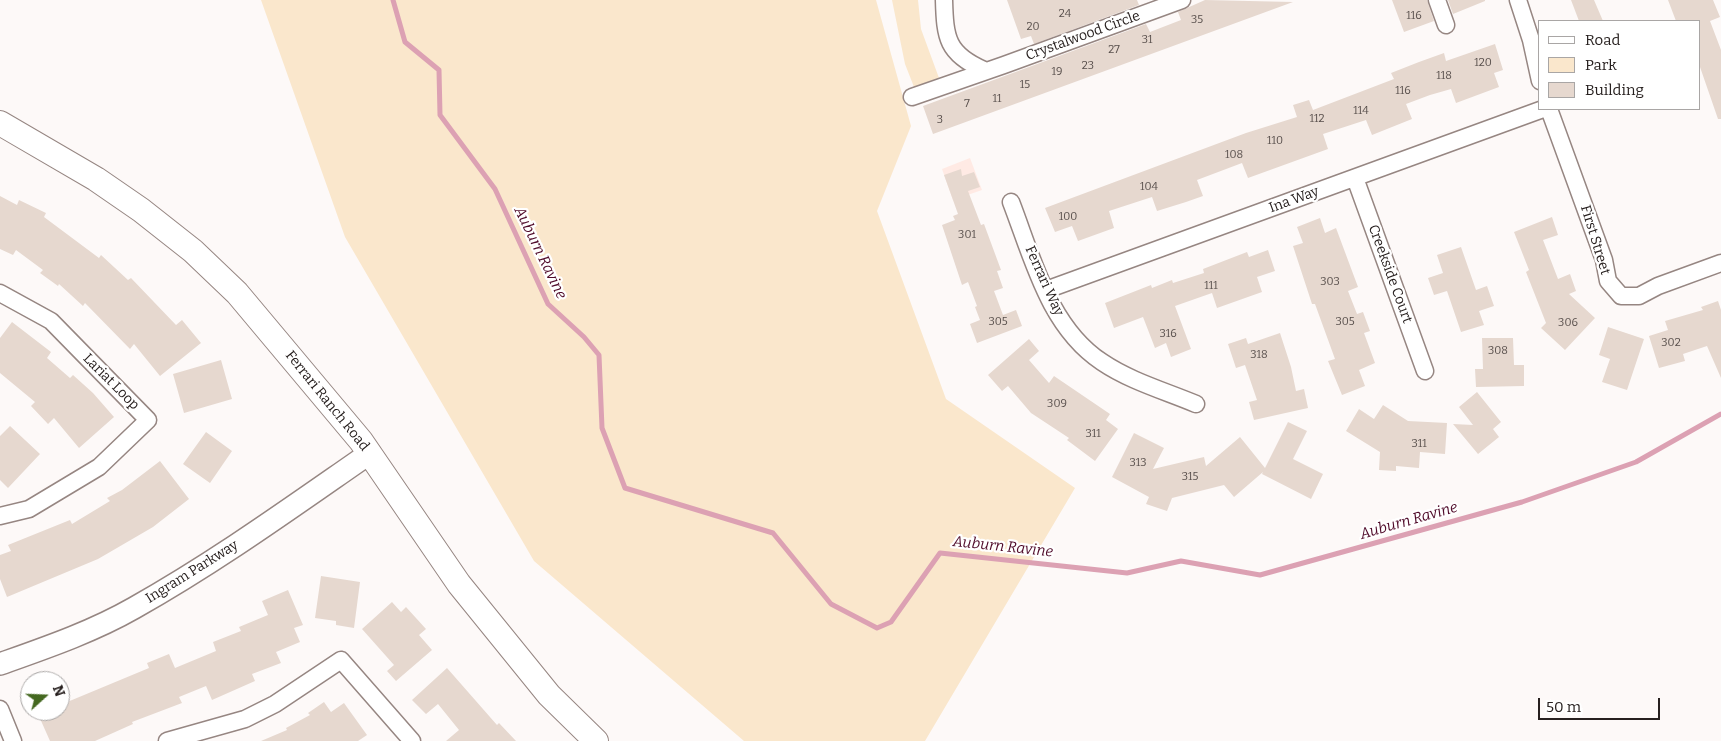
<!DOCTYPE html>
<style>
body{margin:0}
#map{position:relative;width:1721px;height:741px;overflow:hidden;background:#fdf9f8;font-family:Bitter,serif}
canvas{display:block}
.legend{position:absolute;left:1538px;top:20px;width:162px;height:90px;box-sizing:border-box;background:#fff;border:1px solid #a9a6a5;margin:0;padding:6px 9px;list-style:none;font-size:15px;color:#27201f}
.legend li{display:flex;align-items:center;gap:10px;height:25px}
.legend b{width:25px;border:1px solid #a9a6a5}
.north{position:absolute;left:20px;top:671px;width:50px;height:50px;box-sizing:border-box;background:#fff;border:1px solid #a9a6a5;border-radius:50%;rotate:70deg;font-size:14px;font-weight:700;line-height:20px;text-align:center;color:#27201f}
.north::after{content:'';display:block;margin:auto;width:18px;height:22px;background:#446820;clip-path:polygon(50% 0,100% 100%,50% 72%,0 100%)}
.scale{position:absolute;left:1538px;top:698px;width:122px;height:22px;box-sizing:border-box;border:2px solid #27201f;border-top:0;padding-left:6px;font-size:15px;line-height:18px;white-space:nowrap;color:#27201f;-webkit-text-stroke:4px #fff;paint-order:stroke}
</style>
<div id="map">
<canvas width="1721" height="741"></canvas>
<ul class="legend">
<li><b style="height:6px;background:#fff"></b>Road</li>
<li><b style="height:14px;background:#fae7cc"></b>Park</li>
<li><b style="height:14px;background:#e6d8cf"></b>Building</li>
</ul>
<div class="north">N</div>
<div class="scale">50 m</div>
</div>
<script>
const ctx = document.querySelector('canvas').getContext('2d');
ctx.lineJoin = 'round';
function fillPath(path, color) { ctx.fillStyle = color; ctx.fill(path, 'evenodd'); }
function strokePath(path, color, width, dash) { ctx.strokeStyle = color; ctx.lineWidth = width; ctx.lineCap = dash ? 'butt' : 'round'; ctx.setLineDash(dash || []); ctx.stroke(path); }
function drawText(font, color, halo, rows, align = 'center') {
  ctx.font = font + ' Bitter,serif'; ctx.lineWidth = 4.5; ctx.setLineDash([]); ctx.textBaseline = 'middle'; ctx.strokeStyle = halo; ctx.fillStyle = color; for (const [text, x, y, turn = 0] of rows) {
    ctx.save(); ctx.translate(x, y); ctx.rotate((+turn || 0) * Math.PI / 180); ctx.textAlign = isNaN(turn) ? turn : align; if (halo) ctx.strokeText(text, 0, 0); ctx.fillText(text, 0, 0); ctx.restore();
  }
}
const built = new Path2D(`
 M 970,158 L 982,190 L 953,200 L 942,169 Z`);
const green = new Path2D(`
 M 261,0 L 876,0 L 911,126 L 877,211 L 946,399 L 1075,488 L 925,741 L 744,741 L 534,561 L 345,237 Z
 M 892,0 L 918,0 L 921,29 L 939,78 L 914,87 L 905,64 Z`);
const stream = new Path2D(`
 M 393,0 L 405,42 L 439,70 L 440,115 L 495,189 L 548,304 L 584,337 L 599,355 L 602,428 L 625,488 L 773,533 L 831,604 L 877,628 L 891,622 L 940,553 L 1127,573 L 1181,561 L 1260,575 L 1522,502 L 1636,462 L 1721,414`);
const building = new Path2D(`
 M 1007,0 L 1137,0 L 1139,5 L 1034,44 L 1031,36 L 1021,39 Z
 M 1205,0 L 1293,2 L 933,134 L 923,106 L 1146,24 L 1150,32 L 1181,20 L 1178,12 Z
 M 1392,0 L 1427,0 L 1434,21 L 1404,32 Z
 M 1448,0 L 1485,0 L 1485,1 L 1453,14 Z
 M 1571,0 L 1594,0 L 1603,21 L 1579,21 Z
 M 1668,0 L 1713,0 L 1720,17 L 1710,21 L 1721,50 L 1721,119 L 1718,119 L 1700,67 L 1700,21 L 1676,21 Z
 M 1495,44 L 1503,70 L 1494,73 L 1499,87 L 1456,103 L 1451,89 L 1430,95 L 1406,104 L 1412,119 L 1372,135 L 1366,120 L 1323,134 L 1328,149 L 1248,178 L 1242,163 L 1197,180 L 1203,196 L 1186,202 L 1157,211 L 1152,197 L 1109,211 L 1114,228 L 1078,241 L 1072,226 L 1055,232 L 1045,208 L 1246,133 L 1297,117 L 1293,105 L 1309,100 L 1313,110 L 1394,79 L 1391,73 L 1419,62 L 1444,53 L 1446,61 Z
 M 961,169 L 962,176 L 974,172 L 980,187 L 968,191 L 981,225 L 984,224 L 1001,270 L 997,271 L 1003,288 L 994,291 L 1003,315 L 1016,310 L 1022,326 L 977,343 L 970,324 L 980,320 L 975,307 L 977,306 L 968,282 L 962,285 L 942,225 L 955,220 L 953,216 L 958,214 L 944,175 Z
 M 0,196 L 17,205 L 19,200 L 46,213 L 44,217 L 99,258 L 101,255 L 128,280 L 131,278 L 176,325 L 182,320 L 201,343 L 160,376 L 134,344 L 130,349 L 85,303 L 83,306 L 59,284 L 58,286 L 40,273 L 43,270 L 16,250 L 13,255 L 0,249 Z
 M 1552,217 L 1558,235 L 1543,240 L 1558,279 L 1570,274 L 1576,291 L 1569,294 L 1595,318 L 1565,350 L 1541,328 L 1546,323 L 1526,272 L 1529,270 L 1514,232 Z
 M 1320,218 L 1325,233 L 1336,228 L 1358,287 L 1348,291 L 1357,314 L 1363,312 L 1370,331 L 1364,333 L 1375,363 L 1359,370 L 1365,386 L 1342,395 L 1328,361 L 1335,359 L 1315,304 L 1312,304 L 1293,246 L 1303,243 L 1297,227 Z
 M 1461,247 L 1476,290 L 1487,286 L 1494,306 L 1479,311 L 1484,325 L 1461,332 L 1447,291 L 1434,295 L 1428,278 L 1443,273 L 1437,255 Z
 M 1268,250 L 1275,271 L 1257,277 L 1262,292 L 1217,308 L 1212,293 L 1175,306 L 1191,349 L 1171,357 L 1166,343 L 1155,348 L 1143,317 L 1114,328 L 1105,303 L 1151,285 L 1152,288 L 1172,280 L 1173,283 L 1204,273 L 1203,269 L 1247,252 L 1249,257 Z
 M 1718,301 L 1721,310 L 1721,378 L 1707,346 L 1683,354 L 1685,361 L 1659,368 L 1649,336 L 1668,330 L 1665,321 L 1703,310 L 1701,307 Z
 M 12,322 L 51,352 L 47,358 L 70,378 L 73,375 L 93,393 L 114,417 L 79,448 L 54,418 L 48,424 L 31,406 L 35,402 L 0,373 L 0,338 Z
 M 1608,327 L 1644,339 L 1627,390 L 1602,382 L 1610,359 L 1599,355 Z
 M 1280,333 L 1291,367 L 1296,391 L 1304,389 L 1308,408 L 1254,420 L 1249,402 L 1257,400 L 1245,365 L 1236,368 L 1228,344 L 1246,338 L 1248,344 Z
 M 1482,338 L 1513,338 L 1514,365 L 1524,365 L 1524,386 L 1476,387 L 1475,369 L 1483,369 Z
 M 1029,339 L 1039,351 L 1029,360 L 1049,383 L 1054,376 L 1110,414 L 1106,420 L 1118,429 L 1095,461 L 1067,440 L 1069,438 L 1031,413 L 1008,386 L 1002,391 L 988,375 Z
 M 221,360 L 232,399 L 184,413 L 173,374 Z
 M 1477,392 L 1501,422 L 1493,429 L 1499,437 L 1478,454 L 1453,424 L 1473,425 L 1459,407 Z
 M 1383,405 L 1408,421 L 1447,423 L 1445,454 L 1420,452 L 1419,468 L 1396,466 L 1396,471 L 1379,470 L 1380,452 L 1346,431 L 1359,409 L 1374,419 Z
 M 1288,422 L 1307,431 L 1293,459 L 1323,474 L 1311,499 L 1262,474 L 1263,472 L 1234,497 L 1224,485 L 1172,498 L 1167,511 L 1146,504 L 1149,497 L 1112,477 L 1134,433 L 1164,448 L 1153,469 L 1204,457 L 1206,466 L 1240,437 L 1265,468 Z
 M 10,426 L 40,454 L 8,488 L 0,480 L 0,436 Z
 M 206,432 L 232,451 L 210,483 L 183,464 Z
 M 160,461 L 189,499 L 153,527 L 98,559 L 7,597 L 0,579 L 0,555 L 11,551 L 8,545 L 70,520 L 72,524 L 110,501 L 107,498 L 122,490 Z
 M 321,576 L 360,582 L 354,628 L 336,625 L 336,621 L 315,618 Z
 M 288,590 L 303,625 L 294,628 L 300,642 L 276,652 L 281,663 L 252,674 L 255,681 L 212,700 L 206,686 L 179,697 L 182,703 L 132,722 L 133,724 L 95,741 L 50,741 L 38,714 L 45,711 L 60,711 L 60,705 L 149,668 L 147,663 L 169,654 L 175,668 L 216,651 L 213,642 L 241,631 L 239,627 L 268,615 L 262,601 Z
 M 392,602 L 401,612 L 406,607 L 426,629 L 419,635 L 432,650 L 396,681 L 387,671 L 394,665 L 362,629 Z
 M 447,668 L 497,725 L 499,723 L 516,741 L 446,741 L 459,730 L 438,704 L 426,714 L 412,700 Z
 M 324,702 L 331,712 L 344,703 L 367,735 L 358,741 L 261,741 L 287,730 L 286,728 L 310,715 L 308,713 Z`);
const minor = new Path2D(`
 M 944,0 C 945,38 947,54 984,70
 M 1437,0 L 1446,25
 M 1518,0 L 1531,40 L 1540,81
 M 912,97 L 1004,65 L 1182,0
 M 1549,109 L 1604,260 L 1608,281 L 1621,296 L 1639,296 L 1658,286 L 1721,263
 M 1355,178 L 1425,371
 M 1011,202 C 1033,259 1049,327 1102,362 C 1130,381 1165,391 1196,404
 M 1046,290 L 1543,109
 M 0,293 L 51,321 L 148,420 L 99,467 L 29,509 L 0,516
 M 0,709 L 13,741
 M 167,741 L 245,719 L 275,704 L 341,660 L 412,741`);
const tertiary = new Path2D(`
 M 0,664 C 45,648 92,632 134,608 C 216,562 292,507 370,453`);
const secondary = new Path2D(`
 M 0,123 L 96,179 L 141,210 L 193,251 L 237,293 L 361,441 L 459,584 L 549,695 L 596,741`);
const numberNames = [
 ["24",1065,14],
 ["116",1414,16],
 ["35",1197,20],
 ["20",1033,27],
 ["31",1147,40],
 ["27",1114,50],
 ["120",1483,63],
 ["23",1088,66],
 ["19",1057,72],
 ["118",1444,76],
 ["15",1025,85],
 ["116",1403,91],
 ["11",997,99],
 ["7",967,104],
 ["114",1361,111],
 ["112",1317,119],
 ["3",940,120],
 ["110",1275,141],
 ["108",1234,155],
 ["104",1149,187],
 ["100",1068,217],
 ["301",967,235],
 ["303",1330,282],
 ["111",1211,286],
 ["305",998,322],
 ["305",1345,322],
 ["306",1568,323],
 ["316",1168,334],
 ["302",1671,343],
 ["308",1498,351],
 ["318",1259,355],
 ["309",1057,404],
 ["311",1093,434],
 ["311",1419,444],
 ["313",1138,463],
 ["315",1190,477]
];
const streetNames = [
 ["Crystalwood Circle",1083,36,-20],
 ["Ina Way",1294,200,-20],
 ["First Street",1595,240,73],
 ["Creekside Court",1390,274,70],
 ["Ferrari Way",1044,281,66],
 ["Lariat Loop",111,382,45],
 ["Ferrari Ranch Road",327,401,51],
 ["Ingram Parkway",192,572,-32]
];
const waterNames = [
 ["Auburn Ravine",540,253,64],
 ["Auburn Ravine",1409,521,-16],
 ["Auburn Ravine",1003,547,6]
];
fillPath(built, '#ffeae4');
fillPath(green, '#fae7cc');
strokePath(stream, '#dca1b3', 5);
fillPath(building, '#e6d8cf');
strokePath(minor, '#968682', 19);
strokePath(tertiary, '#968682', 24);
strokePath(secondary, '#968682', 26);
strokePath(minor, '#fff', 16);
strokePath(tertiary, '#fff', 21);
strokePath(secondary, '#fff', 24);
drawText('11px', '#574e4b', null, numberNames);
drawText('14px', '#27201f', '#fff', streetNames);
drawText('italic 15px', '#4f0a29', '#fff', waterNames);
</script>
